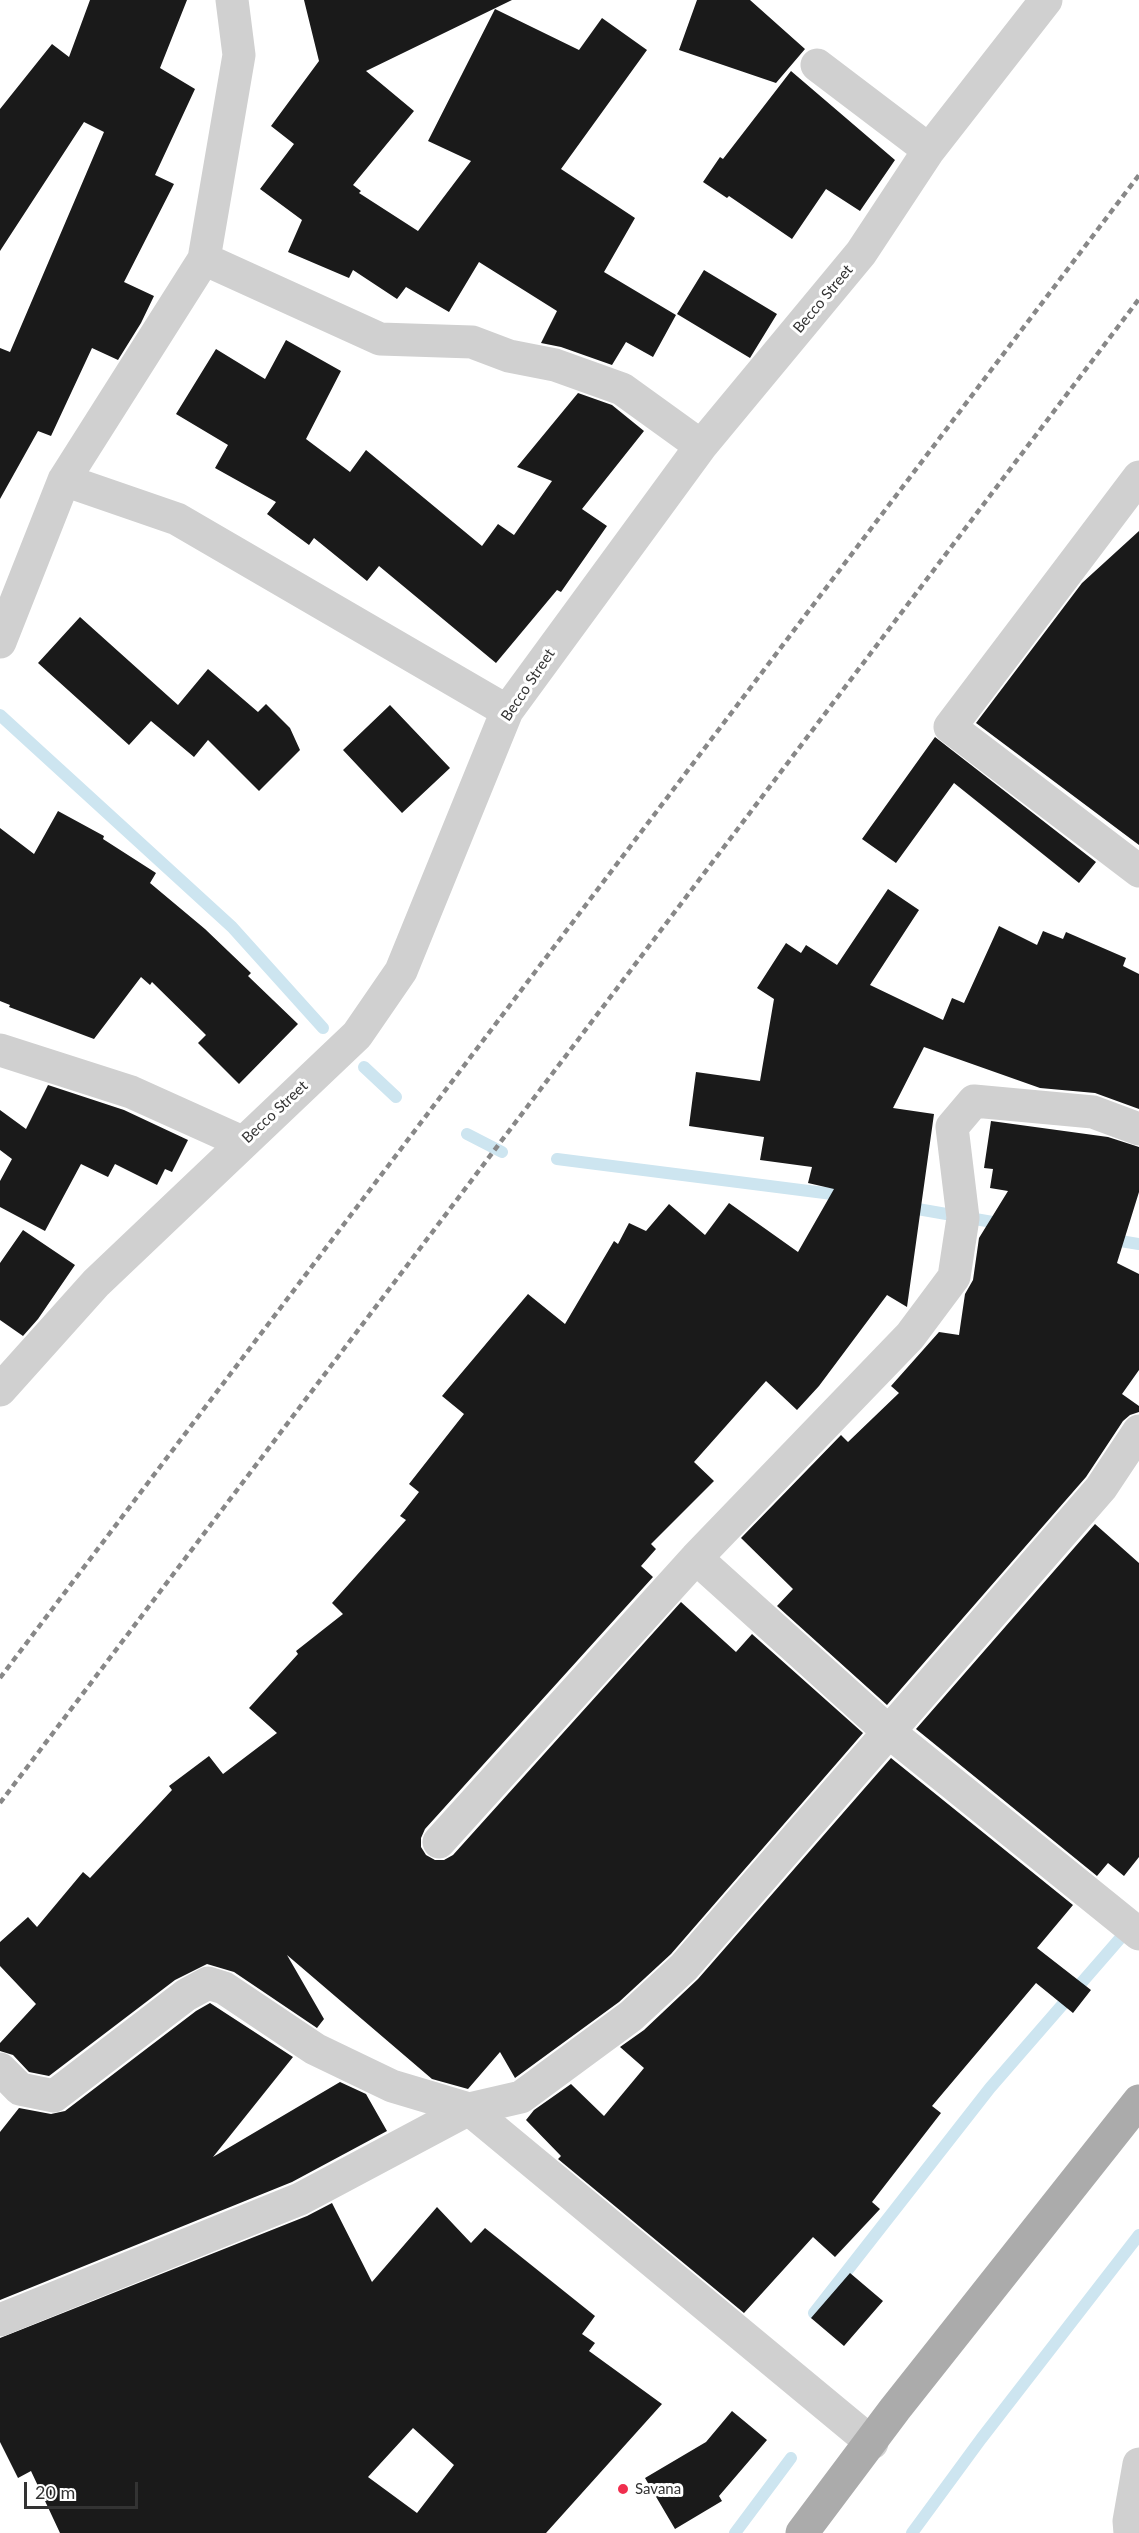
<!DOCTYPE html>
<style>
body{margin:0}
#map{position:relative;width:1139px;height:2533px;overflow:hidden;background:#fff;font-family:Lato,sans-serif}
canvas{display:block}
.scale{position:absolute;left:24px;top:2482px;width:114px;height:27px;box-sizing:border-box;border:3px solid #333;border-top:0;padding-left:8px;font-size:18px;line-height:21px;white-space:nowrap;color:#333;-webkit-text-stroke:4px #fff;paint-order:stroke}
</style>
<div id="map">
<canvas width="1139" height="2533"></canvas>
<div class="scale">20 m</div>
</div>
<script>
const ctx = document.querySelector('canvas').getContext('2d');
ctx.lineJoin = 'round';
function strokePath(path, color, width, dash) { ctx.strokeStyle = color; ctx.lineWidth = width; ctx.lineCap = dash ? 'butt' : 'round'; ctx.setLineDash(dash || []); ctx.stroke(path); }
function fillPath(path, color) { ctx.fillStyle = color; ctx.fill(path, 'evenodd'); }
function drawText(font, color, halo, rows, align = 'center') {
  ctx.font = font + ' Lato,sans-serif'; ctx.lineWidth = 6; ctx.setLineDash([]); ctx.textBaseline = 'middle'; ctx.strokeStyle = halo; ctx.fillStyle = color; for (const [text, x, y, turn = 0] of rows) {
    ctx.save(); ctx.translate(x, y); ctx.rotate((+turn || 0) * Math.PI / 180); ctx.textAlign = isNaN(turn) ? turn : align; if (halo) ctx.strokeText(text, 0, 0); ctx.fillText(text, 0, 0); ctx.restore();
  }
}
const stream = new Path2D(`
 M 0,715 L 232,927 L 323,1028
 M 364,1067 L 396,1097
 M 467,1134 L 502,1152
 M 557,1159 L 848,1196
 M 906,1207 L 1004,1224
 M 1108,1239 L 1139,1244
 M 814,2313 L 990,2088 L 1130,1927
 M 735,2533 L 791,2458
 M 912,2533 L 981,2439 L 1139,2235`);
const building = new Path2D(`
 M 90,0 L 187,0 L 160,68 L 195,89 L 155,175 L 174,184 L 124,282 L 154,296 L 141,323 L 118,360 L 92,348 L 51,436 L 38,431 L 0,499 L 0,348 L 10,352 L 104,132 L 84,122 L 0,251 L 0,109 L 52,44 L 69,57 Z
 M 304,0 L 512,0 L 366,71 L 414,111 L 353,185 L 361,191 L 359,193 L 418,231 L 471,161 L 428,141 L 495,9 L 579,50 L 602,18 L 647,50 L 561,169 L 635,218 L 604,272 L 676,315 L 653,357 L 626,342 L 612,365 L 561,347 L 541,343 L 557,311 L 479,262 L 449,312 L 406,287 L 397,299 L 353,270 L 349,278 L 288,252 L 302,220 L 260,189 L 294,144 L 271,126 L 319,61 Z
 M 697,0 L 750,0 L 805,49 L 776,83 L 679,50 Z
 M 791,71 L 895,160 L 860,211 L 826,189 L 792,239 L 729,196 L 727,198 L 703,182 L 720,157 L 723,159 Z
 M 704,270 L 777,314 L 750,358 L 677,314 Z
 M 286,340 L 341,371 L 306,439 L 350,472 L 366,450 L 482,546 L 498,524 L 514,535 L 552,481 L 517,467 L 578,393 L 612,405 L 644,431 L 582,509 L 607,526 L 561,592 L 557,590 L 496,663 L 379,566 L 367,581 L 314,538 L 309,545 L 267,514 L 276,502 L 215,468 L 228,445 L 176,414 L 216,349 L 265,379 Z
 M 1139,531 L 1139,845 L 976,723 L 1082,583 Z
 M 80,617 L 178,705 L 208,669 L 258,712 L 266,704 L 290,728 L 300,750 L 259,791 L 208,740 L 194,757 L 151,721 L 129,745 L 38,663 Z
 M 390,705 L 450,768 L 402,813 L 343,750 Z
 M 935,737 L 1096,862 L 1079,883 L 954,783 L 896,863 L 862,839 Z
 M 58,811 L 104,836 L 103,839 L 156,873 L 150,883 L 205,929 L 251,973 L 248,976 L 298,1024 L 239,1084 L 198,1043 L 206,1035 L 152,982 L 150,985 L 141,977 L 94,1039 L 9,1007 L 10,1005 L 0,1001 L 0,828 L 34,854 Z
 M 888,889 L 919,910 L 870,985 L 943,1020 L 952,998 L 964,1003 L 999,926 L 1037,945 L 1043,931 L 1063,939 L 1066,932 L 1126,958 L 1123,966 L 1139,974 L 1139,1109 L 1095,1093 L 1040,1088 L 924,1047 L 893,1108 L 934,1114 L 907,1307 L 887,1295 L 819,1386 L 797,1410 L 766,1381 L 694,1462 L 714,1481 L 651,1544 L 656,1549 L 641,1566 L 653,1577 L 425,1829 L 421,1838 L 421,1847 L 426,1855 L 435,1860 L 444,1860 L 453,1855 L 681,1602 L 736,1652 L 752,1634 L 863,1733 L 671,1954 L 619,2002 L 515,2078 L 500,2052 L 468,2089 L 432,2079 L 287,1955 L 324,2019 L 317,2028 L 234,1972 L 207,1964 L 175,1980 L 49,2076 L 29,2072 L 13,2055 L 0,2051 L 0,2043 L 36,2004 L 0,1966 L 0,1942 L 28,1917 L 37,1927 L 83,1872 L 90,1878 L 172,1790 L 169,1786 L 209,1756 L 223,1774 L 277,1733 L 249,1708 L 298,1654 L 296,1651 L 343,1614 L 332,1603 L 406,1520 L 400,1516 L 419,1492 L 409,1484 L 464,1414 L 442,1396 L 528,1294 L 565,1324 L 614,1241 L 618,1244 L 629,1223 L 646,1231 L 669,1204 L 705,1235 L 729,1203 L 798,1252 L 834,1189 L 808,1183 L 812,1167 L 760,1160 L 764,1137 L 689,1126 L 696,1072 L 760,1081 L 774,999 L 757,988 L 786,943 L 801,953 L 806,945 L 837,965 Z
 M 48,1085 L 124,1110 L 188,1140 L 172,1172 L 165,1169 L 157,1185 L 115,1164 L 108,1177 L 81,1164 L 45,1231 L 0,1207 L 0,1181 L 12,1159 L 0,1150 L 0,1110 L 26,1129 Z
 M 991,1121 L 1108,1137 L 1139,1147 L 1139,1192 L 1117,1263 L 1139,1274 L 1139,1370 L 1122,1394 L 1139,1406 L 1139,1412 L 1130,1415 L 1123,1421 L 1086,1477 L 887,1705 L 777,1606 L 793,1589 L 741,1538 L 841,1435 L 848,1442 L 899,1393 L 891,1386 L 939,1332 L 959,1335 L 965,1294 L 973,1280 L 979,1238 L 1008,1191 L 990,1188 L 993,1169 L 984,1168 Z
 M 23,1230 L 75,1265 L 38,1319 L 23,1336 L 0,1320 L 0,1263 Z
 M 1095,1524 L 1139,1563 L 1139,1857 L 1124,1876 L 1108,1863 L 1097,1876 L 916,1729 Z
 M 891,1758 L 1073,1905 L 1037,1948 L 1091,1990 L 1073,2013 L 1036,1983 L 932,2106 L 941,2113 L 872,2202 L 880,2209 L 835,2257 L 813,2237 L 744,2313 L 558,2159 L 561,2156 L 526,2120 L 534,2110 L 571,2084 L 604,2116 L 644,2068 L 620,2047 L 644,2030 L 698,1979 Z
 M 210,2003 L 293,2057 L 213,2157 L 340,2082 L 366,2094 L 387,2131 L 292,2182 L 0,2300 L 0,2132 L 19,2108 L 51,2114 L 65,2111 L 196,2011 Z
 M 332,2203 L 372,2282 L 437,2207 L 471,2243 L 485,2228 L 595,2316 L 582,2334 L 595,2343 L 589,2351 L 662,2404 L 546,2533 L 60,2533 L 31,2471 L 18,2478 L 0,2442 L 0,2338 L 307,2216 ZM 413,2428 L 454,2465 L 417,2513 L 368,2477 Z
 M 850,2273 L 883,2301 L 844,2346 L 811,2318 Z
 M 732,2411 L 767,2440 L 719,2496 L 722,2501 L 675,2529 L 645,2478 L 706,2442 Z`);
const minor = new Path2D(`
 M 817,65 L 929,150
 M 204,259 L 380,339 L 472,342 L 509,356 L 555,365 L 622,389 L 701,446
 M 1139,477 L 950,727 L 1139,871
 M 64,480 L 177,519 L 507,711
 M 0,642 L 64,480 L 204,259 L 239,55 L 232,0
 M 0,1050 L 131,1092 L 242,1142
 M 0,1390 L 96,1283 L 357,1035 L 401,971 L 507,711 L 701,446 L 861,253 L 929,150 L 1046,0
 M 696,1558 L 889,1732 L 1139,1934
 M 439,1842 L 696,1558 L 910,1336 L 954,1277 L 963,1218 L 952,1127 L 974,1101 L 1093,1112 L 1139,1129
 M 0,2069 L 20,2089 L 54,2096 L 186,1995 L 208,1983 L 224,1988 L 315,2049 L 392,2086 L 469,2109 L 872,2443
 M 0,2320 L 300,2199 L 469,2109 L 521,2097 L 631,2016 L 684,1967 L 1101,1488 L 1139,1431
 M 1130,2533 L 1129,2521 L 1139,2464`);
const major = new Path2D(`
 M 802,2533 L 895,2409 L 1139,2101`);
const rail = new Path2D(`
 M 0,1678 L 1139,175
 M 0,1803 L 1139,299`);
const markers = [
 [623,2489,6,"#f02e4e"]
];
const streetNames = [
 ["Becco Street",823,299,-50],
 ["Becco Street",528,685,-56],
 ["Becco Street",275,1112,-43]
];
const poiNames = [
 ["Savana",635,2489]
];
strokePath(stream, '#cde5f0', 12);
fillPath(building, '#1a1a1a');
strokePath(minor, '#d0d0d0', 33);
strokePath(major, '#ababab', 33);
strokePath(rail, '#888', 4.5, [6, 4.5]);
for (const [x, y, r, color] of markers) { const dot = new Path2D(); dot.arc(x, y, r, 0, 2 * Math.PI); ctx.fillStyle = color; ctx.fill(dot); strokePath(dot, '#fff', 2); }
drawText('15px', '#333', '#fff', streetNames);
drawText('15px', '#333', '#fff', poiNames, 'left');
</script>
